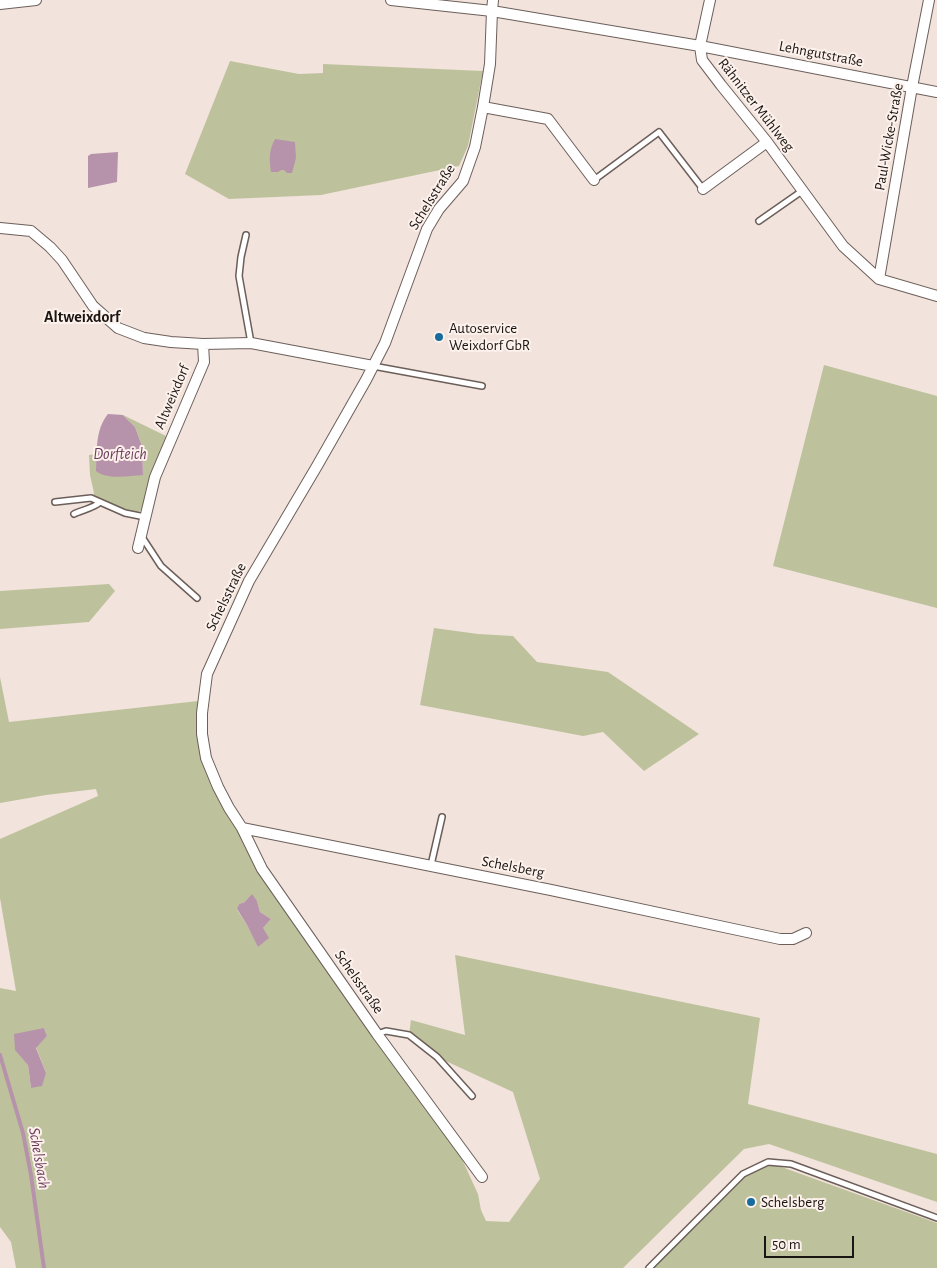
<!DOCTYPE html>
<meta charset="utf-8">
<style>
body{margin:0}
#map{position:relative;width:937px;height:1268px;overflow:hidden;background:#f2e3dc;font-family:"Alegreya Sans",sans-serif}
canvas{display:block}
.scale{position:absolute;left:764px;top:1236px;width:90px;height:22px;box-sizing:border-box;border:2px solid #1a1512;border-top:0;padding-left:6px;font-size:15px;line-height:18px;white-space:nowrap;color:#1a1512;-webkit-text-stroke:4px #fdf1ec;paint-order:stroke}
</style>
<div id="map">
<canvas width="937" height="1268"></canvas>
<div class="scale">50 m</div>
</div>
<script>
const ctx = document.querySelector('canvas').getContext('2d');
ctx.lineJoin = 'round';
function fillPath(path, color) { ctx.fillStyle = color; ctx.fill(path, 'evenodd'); }
function strokePath(path, color, width, dash) { ctx.strokeStyle = color; ctx.lineWidth = width; ctx.lineCap = dash ? 'butt' : 'round'; ctx.setLineDash(dash || []); ctx.stroke(path); }
function drawText(font, color, halo, rows, align = 'center') {
  ctx.font = font + ' "Alegreya Sans",sans-serif'; ctx.lineWidth = 4; ctx.setLineDash([]); ctx.textBaseline = 'middle'; ctx.strokeStyle = halo; ctx.fillStyle = color; for (const [text, x, y, turn = 0] of rows) {
    ctx.save(); ctx.translate(x, y); ctx.rotate((+turn || 0) * Math.PI / 180); ctx.textAlign = isNaN(turn) ? turn : align; if (halo) ctx.strokeText(text, 0, 0); ctx.fillText(text, 0, 0); ctx.restore();
  }
}
const green = new Path2D(`
 M 230,61 L 299,74 L 323,73 L 323,64 L 483,71 L 468,146 L 459,166 L 321,195 L 229,199 L 185,174 Z
 M 824,365 L 937,396 L 937,608 L 773,566 Z
 M 123,415 L 168,437 L 143,507 C 141,509 141,511 138,512 C 128,516 102,501 93,497 L 94,493 L 90,475 L 89,455 L 97,454 L 96,471 L 143,475 L 142,446 L 135,427 Z
 M 109,584 L 115,591 L 89,622 L 0,629 L 0,591 Z
 M 434,628 L 478,634 L 513,636 L 537,662 L 608,672 L 699,734 L 644,771 L 603,732 L 583,736 L 420,705 Z
 M 0,677 L 9,722 L 198,701 L 198,734 L 201,758 L 221,805 L 238,832 L 262,875 L 381,1048 L 461,1157 L 478,1194 L 481,1210 L 486,1221 L 509,1222 L 540,1179 L 513,1092 L 437,1057 L 409,1035 L 411,1020 L 465,1035 L 455,955 L 760,1018 L 748,1104 L 937,1154 L 937,1202 L 769,1144 L 744,1149 L 623,1268 L 16,1268 L 11,1242 L 0,1227 L 0,988 L 16,991 L 0,898 L 0,839 L 98,796 L 96,789 L 46,795 L 0,803 ZM 257,901 L 260,912 L 271,919 L 263,928 L 259,947 L 247,925 L 237,910 L 239,904 L 245,902 ZM 44,1028 L 47,1036 L 36,1047 L 46,1073 L 31,1088 L 28,1065 Z
 M 776,1165 L 937,1223 L 937,1268 L 653,1268 L 744,1177 C 755,1170 764,1166 776,1165 Z`);
const water = new Path2D(`
 M 275,139 L 295,142 L 296,158 L 292,173 L 287,173 L 284,170 L 281,170 L 278,172 L 271,172 C 269,159 269,150 275,139 Z
 M 118,152 L 117,182 L 88,188 L 88,156 L 91,154 Z
 M 108,414 L 123,415 L 135,427 L 142,446 L 143,475 C 129,476 106,480 96,471 C 97,451 95,430 108,414 Z
 M 252,894 L 257,901 L 260,912 L 271,919 L 263,928 L 269,938 L 258,947 L 247,925 L 237,909 L 239,904 L 245,902 Z
 M 44,1028 L 47,1036 L 36,1048 L 46,1073 L 42,1086 L 31,1088 L 28,1065 L 15,1050 L 14,1034 Z`);
const stream = new Path2D(`
 M 0,1055 L 23,1133 L 31,1175 L 44,1268`);
const service = new Path2D(`
 M 594,180 L 659,132 L 703,189
 M 759,221 L 802,191
 M 246,235 L 241,257 L 239,276 L 251,343
 M 373,366 L 482,386
 M 55,502 L 91,498 L 125,513 L 145,517
 M 74,514 C 80,511 96,507 100,502
 M 142,537 L 161,566 L 197,598
 M 431,865 L 442,817
 M 377,1034 L 386,1031 L 409,1035 L 437,1057 L 472,1096
 M 649,1268 L 743,1174 L 768,1162 L 791,1164 L 937,1218`);
const minor = new Path2D(`
 M 391,0 L 492,11 L 700,46 L 702,60 L 721,85 L 767,142 L 843,246 L 879,279 L 937,296
 M 710,0 L 700,46 L 937,92
 M 0,4 L 36,0
 M 483,107 L 548,119 L 594,180
 M 703,189 L 767,142
 M 0,228 L 31,231 L 50,247 L 62,260 L 93,306 L 118,328 L 144,338 L 171,342 L 203,344 L 251,343 L 373,366
 M 879,279 L 912,87 L 929,0
 M 138,548 L 155,477 L 204,362 L 203,344
 M 242,828 L 551,890 L 780,939 L 793,939 L 806,933
 M 482,1177 L 377,1034 L 262,869 L 242,828 L 229,808 L 218,787 L 206,758 L 202,734 L 202,713 L 207,674 L 249,581 L 317,466 L 366,380 L 385,343 L 427,229 L 439,209 L 463,181 L 475,147 L 483,107 L 490,64 L 492,11 L 493,0`);
const markers = [
 [439,337,5,"#166d9d"],
 [751,1202,5,"#166d9d"]
];
const streetNames = [
 ["Lehngutstraße",821,54,11],
 ["Rähnitzer Mühlweg",756,105,52],
 ["Paul-Wicke-Straße",889,137,-80],
 ["Schelsstraße",432,197,-58],
 ["Altweixdorf",172,397,-67],
 ["Schelsstraße",226,597,-64],
 ["Schelsberg",513,867,11],
 ["Schelsstraße",359,982,55]
];
const poiNames = [
 ["Autoservice",449,328],
 ["Weixdorf GbR",449,345],
 ["Schelsberg",761,1202]
];
const neighbourhoodNames = [
 ["Altweixdorf",82,317]
];
const waterNames = [
 ["Dorfteich",120,454],
 ["Schelsbach",39,1158,80]
];
fillPath(green, '#bec29c');
fillPath(water, '#b693aa');
strokePath(stream, '#b693aa', 4);
strokePath(service, '#6c5f5a', 8);
strokePath(minor, '#6c5f5a', 12);
strokePath(service, '#fff', 5);
strokePath(minor, '#fff', 10);
for (const [x, y, r, color] of markers) { const dot = new Path2D(); dot.arc(x, y, r, 0, 2 * Math.PI); ctx.fillStyle = color; ctx.fill(dot); strokePath(dot, '#fdf1ec', 2); }
drawText('15px', '#1a1512', '#fdf1ec', streetNames);
drawText('15px', '#1a1512', '#fdf1ec', poiNames, 'left');
drawText('bold 16px', '#1a1512', '#fdf1ec', neighbourhoodNames);
drawText('italic 16px', '#6a3a5c', '#fdf1ec', waterNames);
</script>
